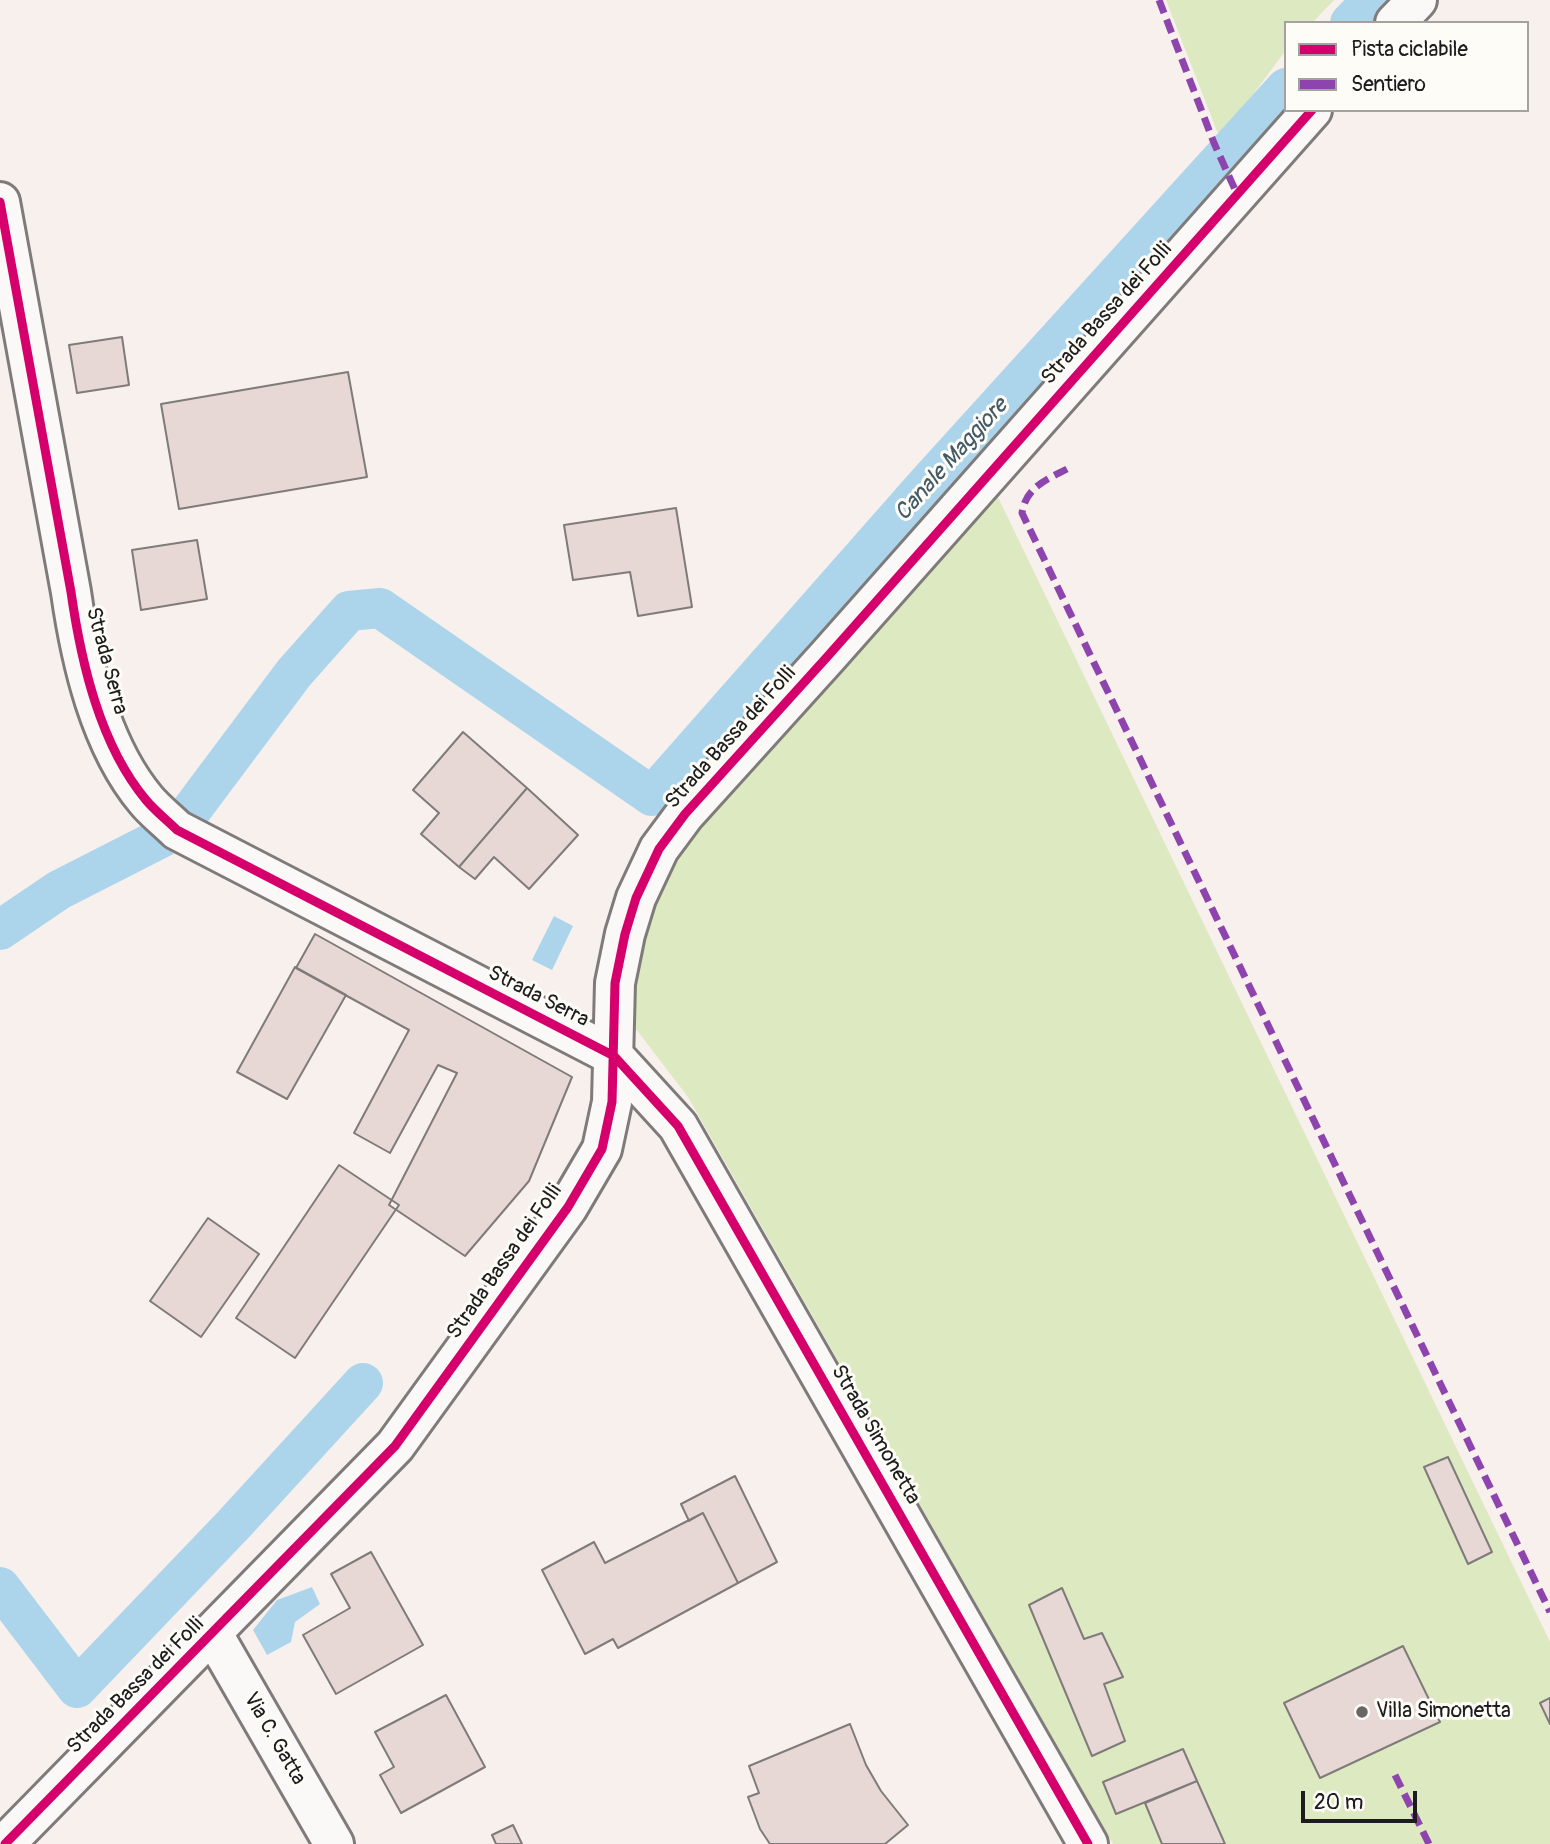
<!DOCTYPE html>
<style>
body{margin:0}
#map{position:relative;width:1550px;height:1844px;overflow:hidden;background:#f8f0ed;font-family:Pangolin,sans-serif}
canvas{display:block}
.legend{position:absolute;left:1284px;top:21px;width:245px;height:91px;box-sizing:border-box;background:#fdfcf7;border:2px solid #a3a29f;margin:0;padding:9px 12px;list-style:none;font-size:21px;color:#1c1c1c}
.legend li{display:flex;align-items:center;gap:14px;height:35px}
.legend b{width:35px;border:2px solid #a3a29f}
.scale{position:absolute;left:1301px;top:1791px;width:116px;height:32px;box-sizing:border-box;border:4px solid #1c1c1c;border-top:0;padding-left:9px;font-size:21px;line-height:24px;white-space:nowrap;color:#1c1c1c;-webkit-text-stroke:5px #fdfcf7;paint-order:stroke}
</style>
<div id="map">
<canvas width="1550" height="1844"></canvas>
<ul class="legend">
<li><b style="height:9px;background:#d6006c"></b>Pista ciclabile</li>
<li><b style="height:9px;background:#8e44ad"></b>Sentiero</li>
</ul>
<div class="scale">20 m</div>
</div>
<script>
const ctx = document.querySelector('canvas').getContext('2d');
ctx.lineJoin = 'round';
function fillPath(path, color) { ctx.fillStyle = color; ctx.fill(path, 'evenodd'); }
function strokePath(path, color, width, dash) { ctx.strokeStyle = color; ctx.lineWidth = width; ctx.lineCap = dash ? 'butt' : 'round'; ctx.setLineDash(dash || []); ctx.stroke(path); }
function drawText(font, color, halo, rows, align = 'center') {
  ctx.font = font + ' Pangolin,sans-serif'; ctx.lineWidth = 6; ctx.setLineDash([]); ctx.textBaseline = 'middle'; ctx.strokeStyle = halo; ctx.fillStyle = color; for (const [text, x, y, turn = 0] of rows) {
    ctx.save(); ctx.translate(x, y); ctx.rotate((+turn || 0) * Math.PI / 180); ctx.textAlign = isNaN(turn) ? turn : align; if (halo) ctx.strokeText(text, 0, 0); ctx.fillText(text, 0, 0); ctx.restore();
  }
}
const green = new Path2D(`
 M 1166,0 L 1334,0 L 1312,23 L 1286,23 L 1286,50 L 1220,139 Z
 M 996,493 L 1550,1642 L 1550,1844 L 1113,1844 L 688,1097 L 632,1024 L 632,983 L 642,935 L 662,868 Z`);
const water = new Path2D(`
 M 554,916 L 573,926 L 552,970 L 532,960 Z
 M 312,1587 L 320,1604 L 295,1622 L 291,1642 L 267,1655 L 253,1630 L 277,1600 Z`);
const canal = new Path2D(`
 M 1350,23 L 1372,0
 M 190,812 L 294,673 L 349,611 L 380,608 L 652,796 L 926,485 L 1286,88
 M 0,930 L 59,890 L 161,838
 M 0,1587 L 77,1688 L 235,1523 L 363,1383`);
const building = new Path2D(`
 M 122,337 L 129,385 L 77,393 L 69,345 Z
 M 348,372 L 367,477 L 179,509 L 161,404 Z
 M 676,508 L 692,607 L 638,616 L 630,572 L 573,580 L 564,525 Z
 M 197,540 L 207,599 L 141,610 L 132,550 Z
 M 463,732 L 527,788 L 459,867 L 421,834 L 439,813 L 413,790 Z
 M 527,788 L 578,835 L 529,889 L 494,857 L 475,879 L 459,867 Z
 M 315,934 L 572,1077 L 529,1181 L 465,1256 L 389,1205 L 457,1073 L 438,1065 L 390,1153 L 354,1133 L 409,1030 L 296,968 Z
 M 295,967 L 346,995 L 287,1099 L 237,1072 Z
 M 339,1165 L 399,1205 L 295,1358 L 236,1318 Z
 M 208,1218 L 259,1254 L 201,1337 L 150,1301 Z
 M 1448,1457 L 1492,1552 L 1468,1564 L 1424,1467 Z
 M 735,1476 L 777,1562 L 738,1583 L 703,1513 L 689,1521 L 681,1504 Z
 M 703,1513 L 738,1583 L 618,1648 L 613,1639 L 585,1654 L 542,1570 L 594,1542 L 605,1563 Z
 M 371,1552 L 423,1645 L 336,1694 L 303,1635 L 350,1608 L 331,1574 Z
 M 1062,1588 L 1084,1639 L 1102,1633 L 1123,1677 L 1104,1684 L 1125,1741 L 1092,1756 L 1029,1605 Z
 M 1403,1646 L 1440,1722 L 1320,1778 L 1284,1703 Z
 M 446,1695 L 485,1767 L 401,1813 L 380,1775 L 394,1767 L 375,1732 Z
 M 1550,1698 L 1550,1724 L 1540,1703 Z
 M 850,1724 L 866,1765 L 881,1791 L 908,1825 L 885,1844 L 770,1844 L 760,1829 L 748,1797 L 759,1793 L 749,1766 Z
 M 1183,1749 L 1197,1781 L 1116,1814 L 1103,1782 Z
 M 1197,1781 L 1225,1844 L 1162,1844 L 1145,1803 Z
 M 513,1825 L 522,1844 L 496,1844 L 492,1835 Z`);
const street = new Path2D(`
 M 1395,23 L 1417,0
 M 0,202 L 71,592 C 81,662 100,745 146,800 C 155,811 167,820 177,830 L 614,1056 L 678,1126 L 1088,1844
 M 213,1634 L 334,1844
 M 5,1844 L 395,1446 L 568,1207 L 602,1149 L 612,1102 L 615,983 L 625,934 L 636,898 L 659,849 L 685,814 L 827,657 L 1312,110`);
const quiet = new Path2D(`
 M 1159,0 L 1214,143 L 1237,194
 M 1067,469 C 1046,480 1026,487 1022,513 L 1550,1612
 M 1395,1775 L 1429,1844`);
const cycleway = new Path2D(`
 M 0,202 L 71,592 C 81,662 100,745 146,800 C 155,811 167,820 177,830 L 614,1056 L 678,1126 L 1088,1844
 M 5,1844 L 395,1446 L 568,1207 L 602,1149 L 612,1102 L 615,983 L 625,934 L 636,898 L 659,849 L 685,814 L 827,657 L 1312,110`);
const markers = [
 [1362,1712,7,"#696665"]
];
const streetNames = [
 ["Strada Bassa dei Folli",1107,314,-48],
 ["Strada Serra",106,661,75],
 ["Strada Bassa dei Folli",731,738,-48],
 ["Strada Serra",538,997,27],
 ["Strada Bassa dei Folli",505,1262,-55],
 ["Strada Simonetta",875,1435,60],
 ["Strada Bassa dei Folli",136,1686,-45],
 ["Via C. Gatta",274,1739,60]
];
const poiNames = [
 ["Villa Simonetta",1376,1712]
];
const waterNames = [
 ["Canale Maggiore",952,460,-48]
];
fillPath(green, '#dde9c0');
fillPath(water, '#acd5ec');
strokePath(canal, '#acd5ec', 40);
fillPath(building, '#e7d8d5');
strokePath(building, '#7f7b7a', 2);
strokePath(street, '#7f7b7a', 44);
strokePath(street, '#fbf9f7', 38);
strokePath(quiet, '#8e44ad', 7, [14, 7]);
strokePath(cycleway, '#d6006c', 9);
for (const [x, y, r, color] of markers) { const dot = new Path2D(); dot.arc(x, y, r, 0, 2 * Math.PI); ctx.fillStyle = color; ctx.fill(dot); strokePath(dot, '#fdfcf7', 2.5); }
drawText('21px', '#1c1c1c', '#fdfcf7', streetNames);
drawText('21px', '#1c1c1c', '#fdfcf7', poiNames, 'left');
drawText('italic 23px', '#435965', '#fdfcf7', waterNames);
</script>
